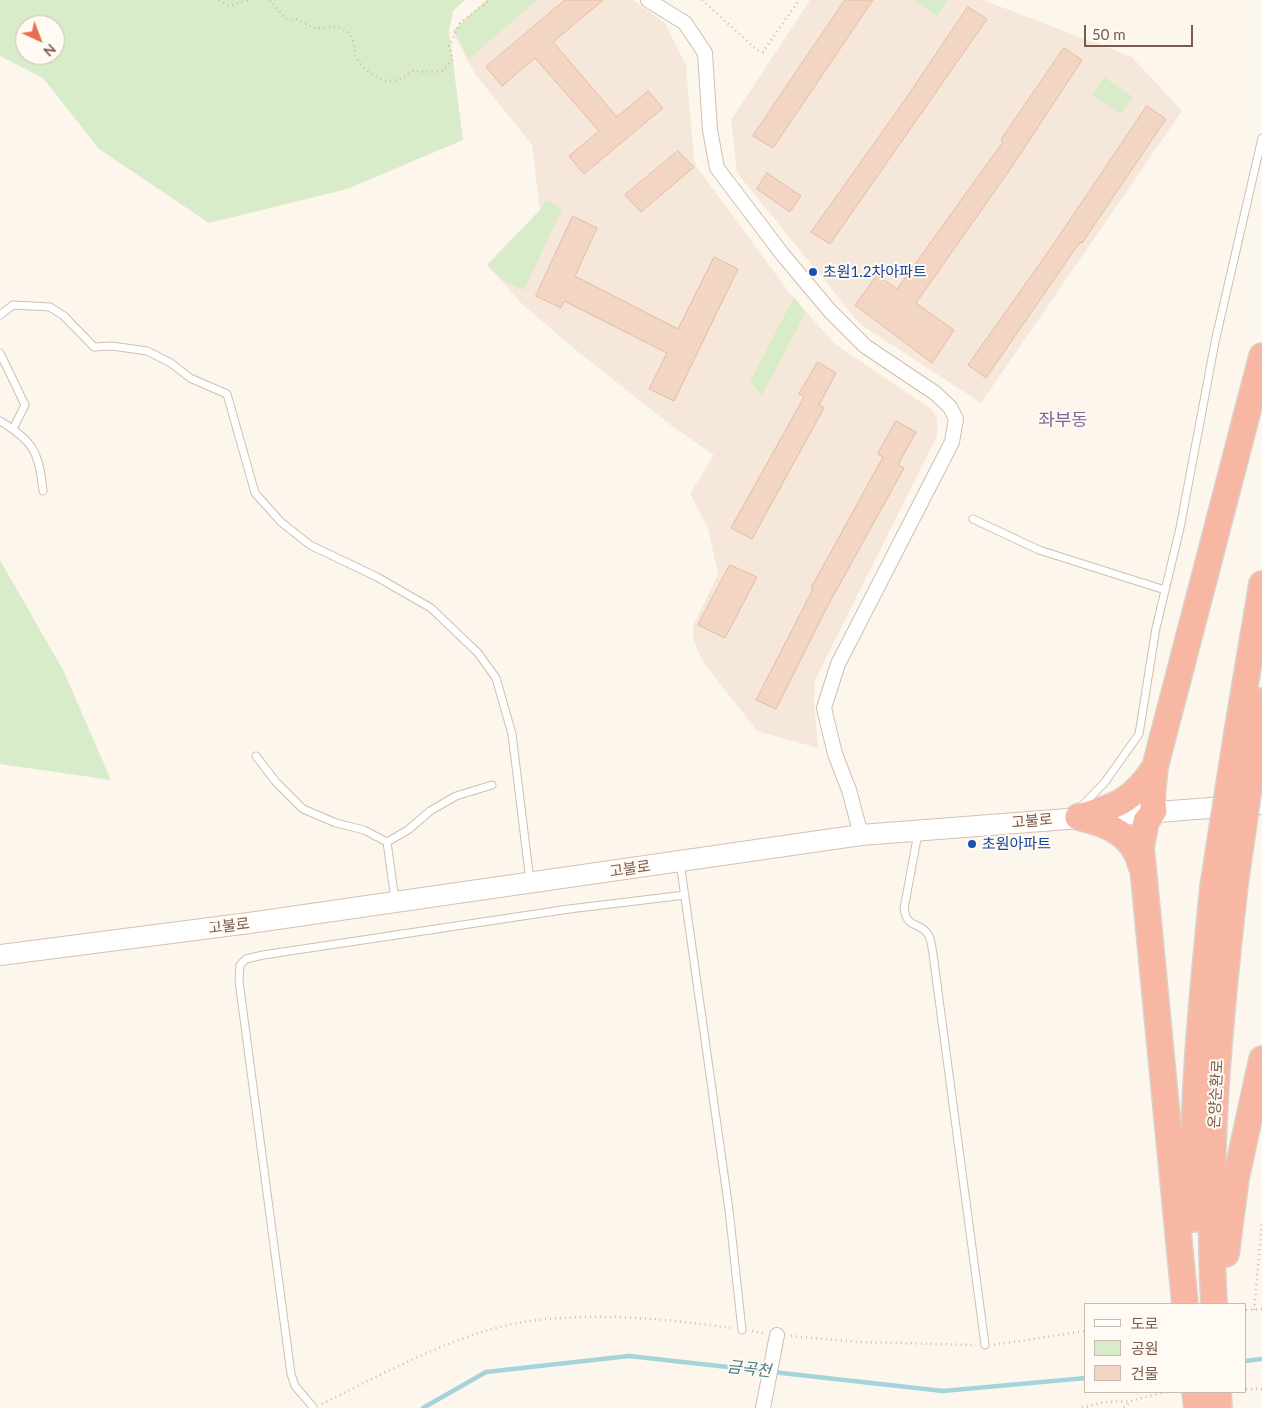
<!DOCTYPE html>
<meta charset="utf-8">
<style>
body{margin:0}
#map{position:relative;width:1262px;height:1408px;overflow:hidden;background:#fdf6ec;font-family:Lato,"Noto Sans KR",sans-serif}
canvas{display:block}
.legend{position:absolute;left:1084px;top:1303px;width:162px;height:90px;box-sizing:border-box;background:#fffaf3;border:1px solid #cabbb1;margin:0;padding:6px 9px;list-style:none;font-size:15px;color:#7a5c4d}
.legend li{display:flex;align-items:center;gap:10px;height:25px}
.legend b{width:25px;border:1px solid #cabbb1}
.north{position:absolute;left:15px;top:15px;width:50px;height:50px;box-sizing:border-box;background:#fffaf3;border:1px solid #cabbb1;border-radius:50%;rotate:137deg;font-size:14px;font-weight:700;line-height:20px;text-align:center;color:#7a5c4d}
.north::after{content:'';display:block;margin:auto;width:18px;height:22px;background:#e76f51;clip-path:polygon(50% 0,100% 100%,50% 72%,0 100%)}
.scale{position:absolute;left:1084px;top:25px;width:109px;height:22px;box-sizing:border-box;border:2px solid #7a5c4d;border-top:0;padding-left:6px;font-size:15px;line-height:18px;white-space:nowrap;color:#7a5c4d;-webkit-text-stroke:4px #fffaf3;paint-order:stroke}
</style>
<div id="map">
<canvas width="1262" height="1408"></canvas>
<ul class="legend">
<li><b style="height:6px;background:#fff"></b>도로</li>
<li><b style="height:14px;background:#d8ecc9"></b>공원</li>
<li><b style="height:14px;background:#f3d5c3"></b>건물</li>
</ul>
<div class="north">N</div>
<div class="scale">50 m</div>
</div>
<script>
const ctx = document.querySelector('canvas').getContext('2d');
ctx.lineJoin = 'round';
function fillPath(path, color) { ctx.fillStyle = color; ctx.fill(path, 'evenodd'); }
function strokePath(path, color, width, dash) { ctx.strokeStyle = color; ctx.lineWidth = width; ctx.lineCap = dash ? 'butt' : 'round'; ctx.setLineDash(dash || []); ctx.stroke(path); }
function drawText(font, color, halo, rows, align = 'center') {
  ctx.font = font + ' Lato,"Noto Sans KR",sans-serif'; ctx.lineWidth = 4; ctx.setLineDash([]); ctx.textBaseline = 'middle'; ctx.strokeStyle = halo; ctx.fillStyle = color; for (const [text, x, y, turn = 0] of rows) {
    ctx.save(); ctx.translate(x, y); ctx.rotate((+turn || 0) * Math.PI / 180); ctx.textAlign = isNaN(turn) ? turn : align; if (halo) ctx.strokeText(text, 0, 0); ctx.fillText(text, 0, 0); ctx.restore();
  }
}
const residential = new Path2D(`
 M 486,0 L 633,0 L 665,23 L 686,65 L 694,159 L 697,167 L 791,295 L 835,344 L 931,409 L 937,418 L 937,436 L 815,680 L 814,703 L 818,748 L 757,731 L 703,662 L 693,639 L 693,626 L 718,575 L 708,528 L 690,493 L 714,455 L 673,427 L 576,350 L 523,305 L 487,265 L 540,210 L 532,145 L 475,74 L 452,31 Z
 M 810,0 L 983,0 L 1132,57 L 1182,111 L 981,403 L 860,324 L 737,173 L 731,120 Z`);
const green = new Path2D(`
 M 0,0 L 465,0 L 453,11 L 449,31 L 463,140 L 347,189 L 209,223 L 99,149 L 43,78 L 0,56 ZM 25,25 L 55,25 L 55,55 L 25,55 Z
 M 487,0 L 537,0 L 469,59 L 454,30 Z
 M 914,0 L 948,0 L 937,16 Z
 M 1104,77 L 1133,97 L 1121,114 L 1092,95 Z
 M 546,200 L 562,209 L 524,290 L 505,281 L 487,265 L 540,210 Z
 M 794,297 L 806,312 L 762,395 L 750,382 Z
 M 0,560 L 64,672 L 111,780 L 0,764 Z`);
const stream = new Path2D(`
 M 1246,1361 L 1262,1359
 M 423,1408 L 486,1372 L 629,1356 L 943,1391 L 1086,1378`);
const building = new Path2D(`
 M 565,0 L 603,0 L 553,42 L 617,117 L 648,91 L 663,108 L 584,174 L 569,156 L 599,131 L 535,58 L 502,86 L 486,67 Z
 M 845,0 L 873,0 L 773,148 L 753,136 Z
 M 968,7 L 987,19 L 830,244 L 811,232 L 905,100 Z
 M 1064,48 L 1082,60 L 1013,165 L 916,303 L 954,330 L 932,363 L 855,305 L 877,275 L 897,289 L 1003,142 L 1001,140 Z
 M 1147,106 L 1166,119 L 1082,243 L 1080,242 L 986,378 L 968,365 L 1053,245 Z
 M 678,151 L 694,167 L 641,212 L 625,195 Z
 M 767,173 L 801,196 L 790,212 L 757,189 Z
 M 573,216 L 597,228 L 575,276 L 678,329 L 714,257 L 738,269 L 674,401 L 649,389 L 667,353 L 564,301 L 561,308 L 536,296 Z
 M 818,362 L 836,373 L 819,405 L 824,408 L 752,539 L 731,528 L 804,397 L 799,394 Z
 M 896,421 L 916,432 L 898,465 L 904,468 L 826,609 L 776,709 L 756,700 L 813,589 L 811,588 L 883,457 L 878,454 Z
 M 730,565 L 757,577 L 725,638 L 698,625 Z`);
const path = new Path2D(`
 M 219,0 L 229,6 L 249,0
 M 270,0 L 286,19 L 295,19 L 317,29 C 331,25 348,25 353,41 C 355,46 354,52 356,57 C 362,69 380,83 394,81 C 401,80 409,73 415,70 L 420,72 L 443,71 L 453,59 L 449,46 L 460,23 L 490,0
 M 702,0 L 757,50 L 763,52 L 799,0
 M 1246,1310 L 1262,1309
 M 1254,1310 L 1262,1222
 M 752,1331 L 763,1333
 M 791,1336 L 858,1342 L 976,1345
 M 994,1345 L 1086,1331
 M 1246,1389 L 1262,1389
 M 322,1404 C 374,1378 426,1350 482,1332 C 555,1308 656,1317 731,1328
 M 1082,1408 L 1104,1402 L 1131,1401 L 1164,1392
 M 1124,1408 L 1130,1402`);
const lane = new Path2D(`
 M 0,315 L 13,305 L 50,307 L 64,316 L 94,347 L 112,346 L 147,351 L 171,363 L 190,378 L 227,394 L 255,493 L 281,522 L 310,545 L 377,577 L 431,608 L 478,653 L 496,678 L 512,734 L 530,881
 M 0,353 L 25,405 L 13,429
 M 0,421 C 34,441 39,453 43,491
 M 973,519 L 1039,550 L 1165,590
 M 256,756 L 276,782 L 303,809 L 336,823 L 364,830 L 387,842 L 408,830 L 430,811 L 456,796 L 492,785
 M 1079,809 L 1105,782 L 1139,734 L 1156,628 L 1180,528 L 1215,342 L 1262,138
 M 918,833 L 904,909 C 908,930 919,921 928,934 C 931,939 932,948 933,954 L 985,1345
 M 387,842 L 395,900
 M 680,862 L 729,1210 L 742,1330
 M 313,1407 L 295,1386 L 291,1374 L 239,981 L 240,965 L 246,959 L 263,955 L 569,909 L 685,895`);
const street = new Path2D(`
 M 648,0 L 685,23 L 705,53 L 710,130 L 717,168 L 783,255 L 830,311 L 865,346 L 935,393 L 950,407 L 956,419 L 952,442 L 838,664 L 824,708 L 835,754 L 849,790 L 861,835
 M 763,1408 L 777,1335`);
const secondary = new Path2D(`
 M 0,955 L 249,923 L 861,835 L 1262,804`);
const highway = new Path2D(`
 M 1258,725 L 1262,701
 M 1238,727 L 1262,584
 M 1078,817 C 1116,807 1133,801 1155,767
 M 1078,817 C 1107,824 1133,833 1141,865
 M 1193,1219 C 1191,1108 1202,998 1213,887
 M 1226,1254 L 1236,1178 L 1262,1059
 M 1185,1304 L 1141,847 L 1146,821 L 1154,811 L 1152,797 L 1155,767 L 1262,356
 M 1214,1304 C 1206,1163 1219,1024 1235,884
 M 1195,1392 L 1197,1408
 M 1218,1392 L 1219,1408`);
const highwayBridge = new Path2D(`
 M 1235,884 L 1258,725
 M 1213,887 L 1238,727`);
const markers = [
 [813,272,5,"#1a4fb4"],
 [972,844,5,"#1a4fb4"]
];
const transitNames = [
 ["초원1.2차아파트",823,272],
 ["초원아파트",982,844]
];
const streetNames = [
 ["고불로",1032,821,-5],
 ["고불로",630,869,-8],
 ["고불로",229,926,-7],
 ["온양순환로",1216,1094,-87]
];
const waterNames = [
 ["금곡천",749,1369,6]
];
const quarterNames = [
 ["좌부동",1063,420]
];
fillPath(residential, '#f5e8da');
fillPath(green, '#d8ecc9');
strokePath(stream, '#a5d3da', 4.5);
fillPath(building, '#f3d5c3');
strokePath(building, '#e6bba3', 1);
strokePath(lane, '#d1beb0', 9);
strokePath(street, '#d1beb0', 16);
strokePath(secondary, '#d6c0b0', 22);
strokePath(highway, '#dad1cd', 28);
strokePath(path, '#d9b8a5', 2.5, [1, 4]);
strokePath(lane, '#fff', 7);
strokePath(street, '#fff', 14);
strokePath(secondary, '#fff', 20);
strokePath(highway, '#f7b7a3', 25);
strokePath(highwayBridge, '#dad1cd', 28, []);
strokePath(highwayBridge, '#f7b7a3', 25);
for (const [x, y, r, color] of markers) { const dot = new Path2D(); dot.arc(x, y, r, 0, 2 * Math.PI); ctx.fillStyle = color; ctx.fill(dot); strokePath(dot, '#fffaf3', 2); }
drawText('15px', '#164399', '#fffaf3', transitNames, 'left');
drawText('15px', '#7a5c4d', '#fffaf3', streetNames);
drawText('italic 16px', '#437c86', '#fffaf3', waterNames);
drawText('18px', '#846695', '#fffaf3', quarterNames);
</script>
